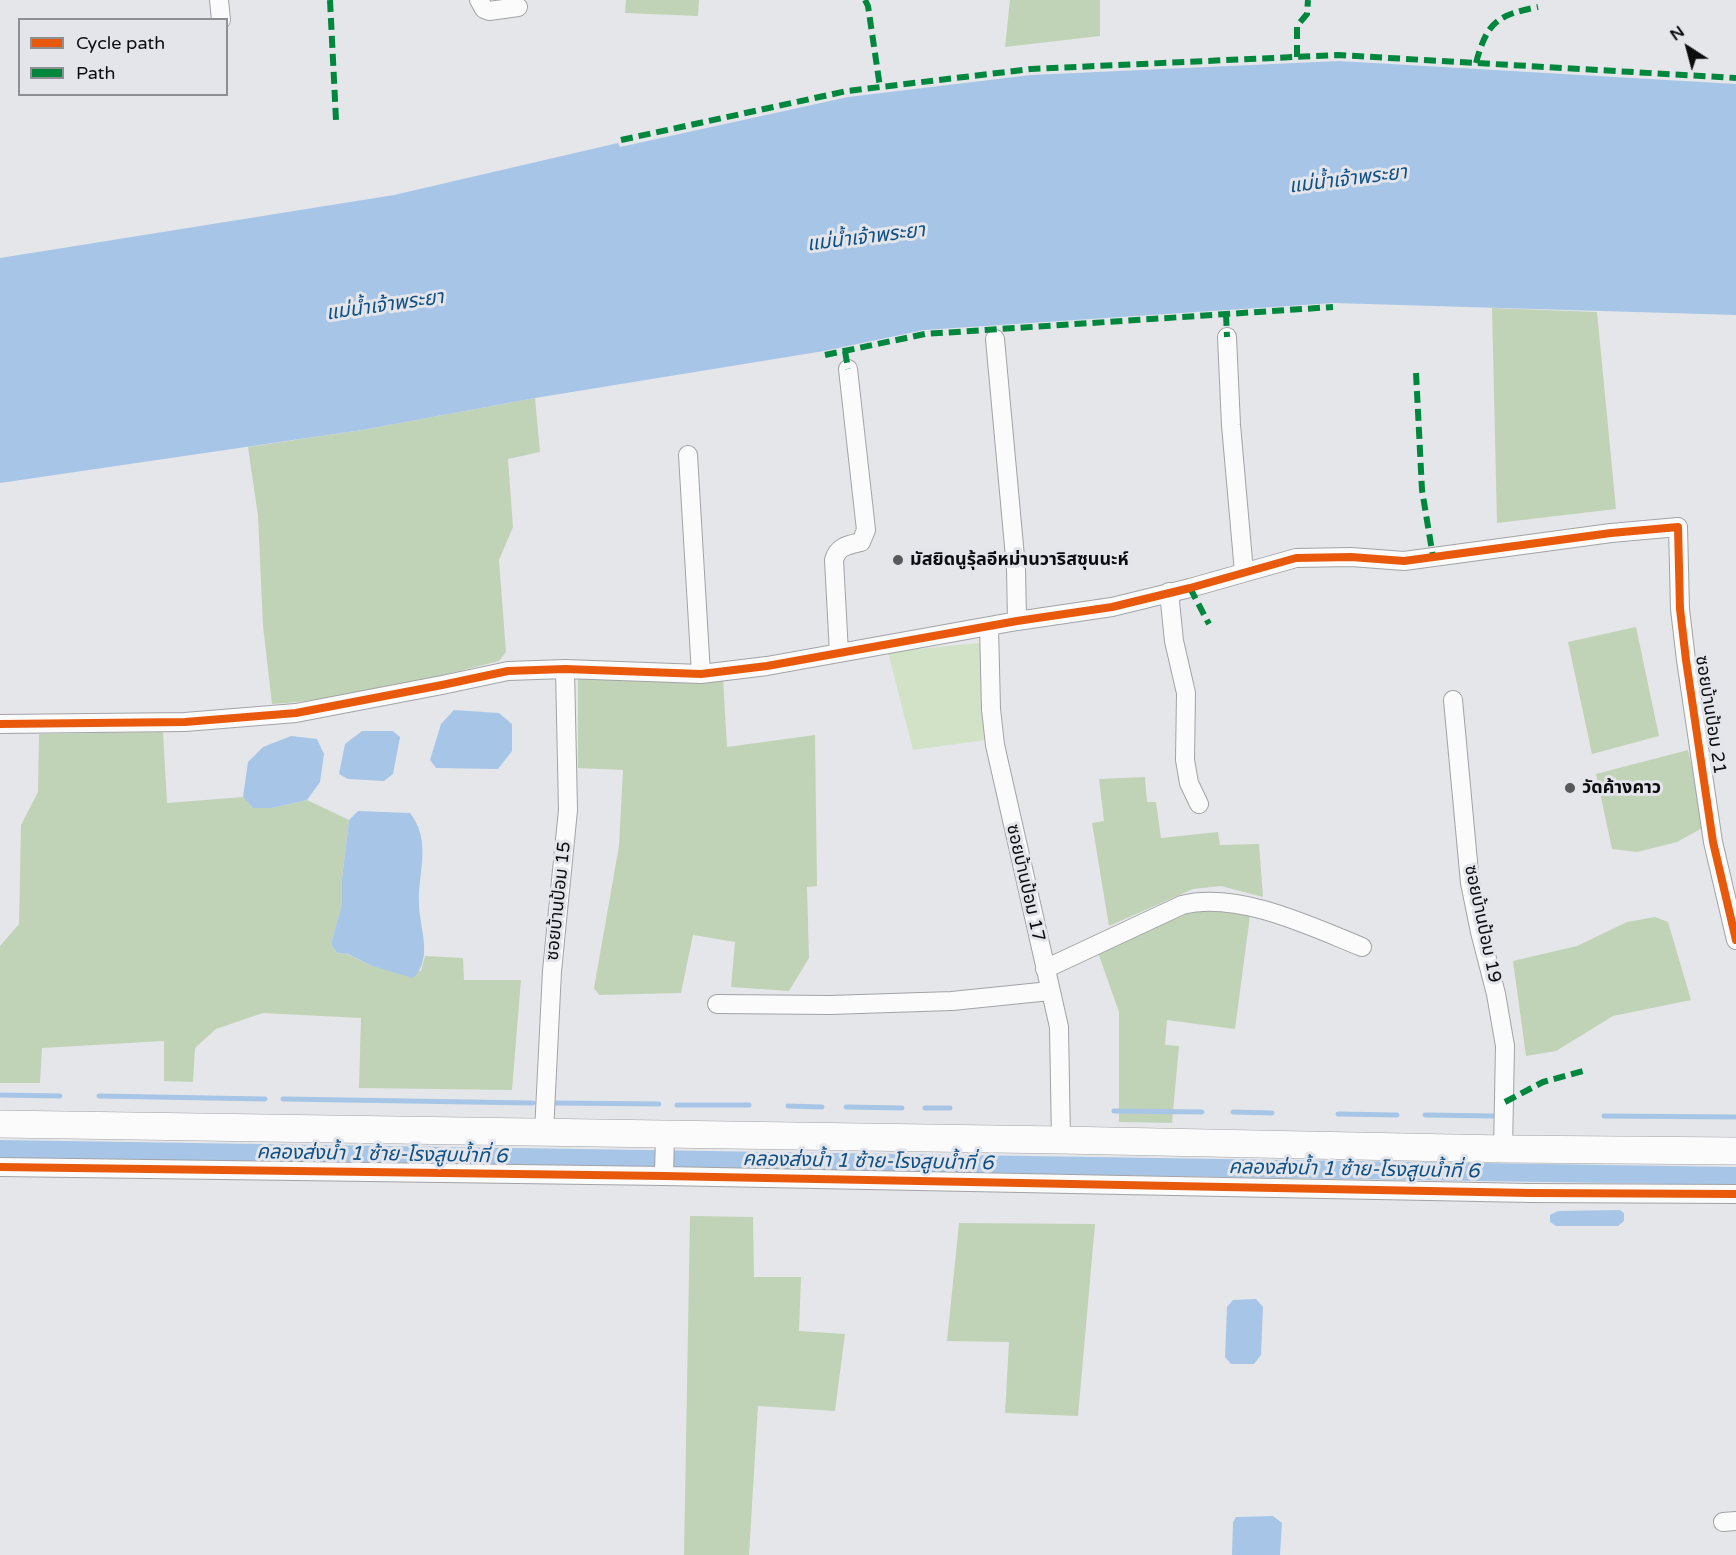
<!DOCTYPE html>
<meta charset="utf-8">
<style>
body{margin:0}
#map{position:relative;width:1736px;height:1555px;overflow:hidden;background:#e5e6e9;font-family:"Varela Round",sans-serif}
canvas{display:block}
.legend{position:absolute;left:18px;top:18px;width:210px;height:78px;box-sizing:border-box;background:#e3e5eb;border:2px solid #8d8f93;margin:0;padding:8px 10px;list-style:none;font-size:18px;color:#0c0d0e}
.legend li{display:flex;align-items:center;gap:12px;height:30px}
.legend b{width:30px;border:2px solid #8d8f93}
.north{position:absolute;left:1658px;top:18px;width:60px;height:60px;-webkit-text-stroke:4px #e3e5eb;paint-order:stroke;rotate:324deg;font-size:16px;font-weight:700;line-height:24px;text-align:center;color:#0c0d0e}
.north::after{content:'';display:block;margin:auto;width:21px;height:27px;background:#0c0d0e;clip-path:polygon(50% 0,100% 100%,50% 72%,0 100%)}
</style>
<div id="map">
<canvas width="1736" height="1555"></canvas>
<ul class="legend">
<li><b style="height:8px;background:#e8590c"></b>Cycle path</li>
<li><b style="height:8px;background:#00873e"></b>Path</li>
</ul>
<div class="north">N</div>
</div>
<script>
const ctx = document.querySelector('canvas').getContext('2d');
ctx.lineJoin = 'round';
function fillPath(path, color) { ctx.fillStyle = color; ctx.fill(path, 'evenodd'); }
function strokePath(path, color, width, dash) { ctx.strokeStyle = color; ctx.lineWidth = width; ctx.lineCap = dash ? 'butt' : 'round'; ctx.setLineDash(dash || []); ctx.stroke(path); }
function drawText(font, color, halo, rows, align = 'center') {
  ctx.font = font + ' "Varela Round","Noto Sans Thai",sans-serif'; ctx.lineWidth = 6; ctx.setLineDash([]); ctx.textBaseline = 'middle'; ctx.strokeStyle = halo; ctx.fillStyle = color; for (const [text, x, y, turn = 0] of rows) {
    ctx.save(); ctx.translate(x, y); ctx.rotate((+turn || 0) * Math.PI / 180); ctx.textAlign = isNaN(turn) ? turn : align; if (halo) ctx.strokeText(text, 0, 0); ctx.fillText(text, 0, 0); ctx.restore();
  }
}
const green = new Path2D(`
 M 979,643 L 984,649 L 985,740 L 913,750 L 888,652 Z`);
const forest = new Path2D(`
 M 626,0 L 699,0 L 698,16 L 625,13 Z
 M 1010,0 L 1100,0 L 1100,36 L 1005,47 Z
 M 1492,308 L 1597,312 L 1616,509 L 1497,523 Z
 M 535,398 L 540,452 L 508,459 L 513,527 L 499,560 L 506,652 L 499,661 C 425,680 349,699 272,704 L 263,626 L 258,516 L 248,447 L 362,430 Z
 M 1636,627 L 1659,736 L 1592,754 L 1568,642 Z
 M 578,676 L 723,678 L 727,747 L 815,735 L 817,886 L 807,887 L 809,958 L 789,991 L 731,987 L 735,942 L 693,935 L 681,993 L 599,995 L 594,988 L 619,846 L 623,770 L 578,768 Z
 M 163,732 L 167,803 L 243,797 L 253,808 L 272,808 L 307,800 L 349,820 L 342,879 L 342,904 L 331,944 L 337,953 L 347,954 L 372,966 L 421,971 L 425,956 L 463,958 L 464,980 L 521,980 L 512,1090 L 359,1088 L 361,1018 L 263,1013 L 216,1029 L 195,1048 L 193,1082 L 164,1081 L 164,1041 L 42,1048 L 40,1083 L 0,1083 L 0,946 L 19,924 L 21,825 L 38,792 L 39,734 Z
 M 1688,750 L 1706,826 L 1677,842 L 1637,852 L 1612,849 L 1596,774 Z
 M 1145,777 L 1147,802 L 1156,802 L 1161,838 L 1218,832 L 1220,845 L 1259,844 L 1263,897 L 1221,886 L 1193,889 L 1109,926 L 1092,823 L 1104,821 L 1099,779 Z
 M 1199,902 L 1251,908 L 1235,1029 L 1167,1020 L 1165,1045 L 1179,1046 L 1172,1123 L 1119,1122 L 1119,1012 L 1096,947 Z
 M 1655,917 L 1668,922 L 1691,1000 L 1613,1016 L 1556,1051 L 1526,1056 L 1513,961 L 1577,946 L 1627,922 Z
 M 690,1216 L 753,1217 L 754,1277 L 801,1277 L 799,1331 L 845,1334 L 835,1411 L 758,1406 L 749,1555 L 684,1555 Z
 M 959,1223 L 1095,1224 L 1078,1416 L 1005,1413 L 1009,1342 L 947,1341 Z`);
const water = new Path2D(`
 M 1339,61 L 1736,84 L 1736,315 L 1333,303 L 924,330 L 824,351 L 535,398 L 362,430 L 0,483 L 0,258 L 394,195 L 618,143 L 620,147 L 848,97 L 1031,75 Z
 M 454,710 L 499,713 L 512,724 L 512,751 L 498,769 L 436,768 L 430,760 L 441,724 Z
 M 362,731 L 393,731 L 400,737 L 393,774 L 384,781 L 348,779 L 339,774 L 345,744 Z
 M 291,736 L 317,739 L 324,754 L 320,782 L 307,800 L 272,808 L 253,808 L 243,797 L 248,762 L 263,747 Z
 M 358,811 L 410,813 C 432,841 418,872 419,903 C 419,928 434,958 413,978 L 372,966 L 348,954 L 337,953 L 331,944 L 342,904 L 342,879 L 349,820 Z
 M 1620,1210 L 1624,1213 L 1624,1221 L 1618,1226 L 1556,1226 L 1550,1222 L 1550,1215 L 1558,1211 Z
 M 1256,1299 L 1263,1307 L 1261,1355 L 1254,1364 L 1231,1364 L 1225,1357 L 1227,1307 L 1233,1300 Z
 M 1273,1516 L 1282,1523 L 1280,1555 L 1232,1555 L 1233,1522 L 1236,1517 Z`);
const stream = new Path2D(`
 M 0,1095 L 60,1096
 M 99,1096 L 265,1099
 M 283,1099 L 533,1103
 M 555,1103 L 659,1104
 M 677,1105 L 749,1105
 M 788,1106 L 822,1107
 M 846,1107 L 902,1108
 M 925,1108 L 950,1108
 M 1114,1111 L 1202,1112
 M 1233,1112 L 1272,1113
 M 1338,1114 L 1397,1115
 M 1425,1115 L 1494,1116
 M 1604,1116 L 1736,1117`);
const canal = new Path2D(`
 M 0,1149 L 1736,1176`);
const minor = new Path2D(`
 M 219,0 L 221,20
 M 479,0 L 484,9 L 489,11 L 518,7
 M 1227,337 L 1231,425 L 1244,572
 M 995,339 L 1016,568 L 1017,621
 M 688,455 L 701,674
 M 1169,592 L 1174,641 L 1186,693 L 1185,760 L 1189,783 L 1199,804
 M 989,626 L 991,709 L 995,745 L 1059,1027 L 1061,1140
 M 839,653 L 834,560 C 838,546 848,545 861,542 L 866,530 L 848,369
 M 1453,700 L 1470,883 L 1480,932 L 1496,994 L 1505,1046 L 1503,1149
 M 0,724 L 185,722 L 296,713 L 442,685 L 508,671 L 565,669 L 701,674 L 767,666 L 1017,621 L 1112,607 L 1190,588 L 1296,558 L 1351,557 L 1404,561 L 1611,533 L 1678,527 L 1680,609 L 1686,660 L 1713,842 L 1736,940
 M 1045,969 L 1182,905 C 1238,891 1310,926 1362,947
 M 717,1004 L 830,1005 L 952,1001 L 1050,991
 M 544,1132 L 552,971 L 568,810 L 565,669
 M 0,1167 L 664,1176 L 1530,1193 L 1736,1194
 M 664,1176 L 665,1134
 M 1723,1522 L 1736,1521`);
const secondary = new Path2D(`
 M 0,1124 L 1061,1140 L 1503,1149 L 1736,1151`);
const quiet = new Path2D(`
 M 330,0 L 336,120
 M 865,0 L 868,6 L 880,87
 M 1297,57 L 1297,26 L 1307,14 L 1308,0
 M 1476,63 C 1487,22 1497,15 1538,7
 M 621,140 L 847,91 L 1031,69 L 1338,55 L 1736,78
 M 1226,314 L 1227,337
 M 845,351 L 848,369
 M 825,355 L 925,334 L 1333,307
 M 1416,373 L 1422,490 L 1433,557
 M 1190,588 L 1209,624
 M 1505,1102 L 1543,1082 L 1583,1071`);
const cycleway = new Path2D(`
 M 0,724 L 185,722 L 296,713 L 442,685 L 508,671 L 565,669 L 701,674 L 767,666 L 1017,621 L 1112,607 L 1190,588 L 1296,558 L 1351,557 L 1404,561 L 1611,533 L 1678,527 L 1680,609 L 1686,660 L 1713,842 L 1736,940
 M 0,1167 L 664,1176 L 1530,1193 L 1736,1194`);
const markers = [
 [898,560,6,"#58595b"],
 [1570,788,6,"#58595b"]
];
const poiNames = [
 ["มัสยิดนูรุ้ลอีหม่านวาริสซุนนะห์",910,560],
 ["วัดค้างคาว",1582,788]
];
const streetNames = [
 ["ซอยบ้านป้อม 21",1710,715,81],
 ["ซอยบ้านป้อม 17",1025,883,77],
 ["ซอยบ้านป้อม 15",559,901,-84],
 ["ซอยบ้านป้อม 19",1482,924,78]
];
const waterNames = [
 ["แม่น้ำเจ้าพระยา",1348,180,-7],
 ["แม่น้ำเจ้าพระยา",866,238,-7],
 ["แม่น้ำเจ้าพระยา",385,306,-8],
 ["คลองส่งน้ำ 1 ซ้าย-โรงสูบน้ำที่ 6",382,1155,1],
 ["คลองส่งน้ำ 1 ซ้าย-โรงสูบน้ำที่ 6",868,1162,1],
 ["คลองส่งน้ำ 1 ซ้าย-โรงสูบน้ำที่ 6",1354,1170,1]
];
fillPath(green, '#d1e2c7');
fillPath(forest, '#c1d3b7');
fillPath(water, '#a7c6e7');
strokePath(stream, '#a7c6e7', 5);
strokePath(canal, '#a7c6e7', 18);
strokePath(minor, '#a2a3a6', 20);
strokePath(secondary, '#a2a3a6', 28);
strokePath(minor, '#fbfbfc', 18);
strokePath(secondary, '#fbfbfc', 27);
strokePath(quiet, '#00873e', 6, [12, 6]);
strokePath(cycleway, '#e8590c', 8);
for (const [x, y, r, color] of markers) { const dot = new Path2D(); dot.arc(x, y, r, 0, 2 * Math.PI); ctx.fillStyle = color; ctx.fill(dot); strokePath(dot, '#e3e5eb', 2); }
drawText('bold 18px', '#0c0d0e', '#e3e5eb', poiNames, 'left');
drawText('18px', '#0c0d0e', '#e3e5eb', streetNames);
drawText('italic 20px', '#0d5087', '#e3e5eb', waterNames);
</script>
